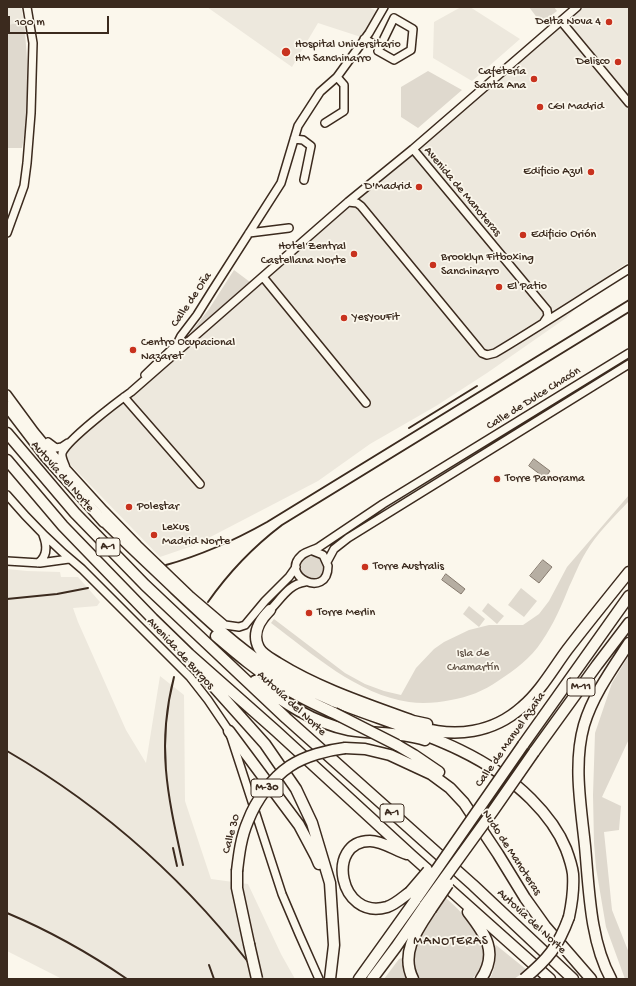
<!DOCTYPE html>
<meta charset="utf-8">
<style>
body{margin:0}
#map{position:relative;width:636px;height:986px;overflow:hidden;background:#fbf7ec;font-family:"Gochi Hand",sans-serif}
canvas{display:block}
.frame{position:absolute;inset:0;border:8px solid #3b2a1e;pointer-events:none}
.scale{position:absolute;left:8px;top:16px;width:101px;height:18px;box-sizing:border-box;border:2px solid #3b2a1e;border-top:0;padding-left:5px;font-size:12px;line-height:14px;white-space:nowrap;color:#3b2a1e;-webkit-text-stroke:3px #fbf7ec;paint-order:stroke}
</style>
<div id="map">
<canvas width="636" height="986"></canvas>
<div class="frame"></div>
<div class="scale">100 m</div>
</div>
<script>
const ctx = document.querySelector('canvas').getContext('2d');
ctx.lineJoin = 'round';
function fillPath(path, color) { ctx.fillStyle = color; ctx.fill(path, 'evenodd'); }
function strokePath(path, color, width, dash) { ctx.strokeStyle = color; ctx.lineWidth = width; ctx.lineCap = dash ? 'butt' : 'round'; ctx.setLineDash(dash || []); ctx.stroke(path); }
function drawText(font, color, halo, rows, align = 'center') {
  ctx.font = font + ' "Gochi Hand",sans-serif'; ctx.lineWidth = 3.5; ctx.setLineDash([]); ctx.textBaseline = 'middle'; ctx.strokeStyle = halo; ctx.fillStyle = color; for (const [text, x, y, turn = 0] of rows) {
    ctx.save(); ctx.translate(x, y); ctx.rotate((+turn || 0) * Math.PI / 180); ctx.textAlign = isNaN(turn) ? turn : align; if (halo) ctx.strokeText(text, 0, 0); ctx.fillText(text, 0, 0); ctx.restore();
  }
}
const built = new Path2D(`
 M 7,7 L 21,7 L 24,22 L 7,25 Z
 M 207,7 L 368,7 L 377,11 L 361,37 L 318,23 L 292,67 Z
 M 461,7 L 470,7 L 520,39 L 472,81 L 433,58 L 434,22 Z
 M 582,7 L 629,7 L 629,262 L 613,272 L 566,318 L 487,373 L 436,406 L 370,444 L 318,481 L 195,545 L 160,557 L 65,459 L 66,451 L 130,397 L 348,202 L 365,194 Z
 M 7,569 L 27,571 L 60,572 L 61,577 L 78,577 L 100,602 L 97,606 L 73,608 L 78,622 L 126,730 L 146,763 L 160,676 L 184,695 L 185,801 L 211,879 L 248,884 L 281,954 L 295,979 L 62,979 L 7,951 Z`);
const green = new Path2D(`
 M 529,7 L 554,7 L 557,11 L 541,23 Z
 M 24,22 C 28,64 31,106 22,148 L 7,148 L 7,25 Z
 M 428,71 L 462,90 L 418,128 L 401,117 L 401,87 Z
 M 234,270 L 250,282 L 189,335 L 209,309 Z
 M 629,495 L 629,501 C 614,517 597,533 586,552 C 579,563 575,575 569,587 C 562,605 553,625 542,641 C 531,658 515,670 498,681 C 484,691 468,697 451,700 C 437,703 422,704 409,702 C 358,695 311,653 271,623 L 274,619 L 345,673 L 365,684 L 384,691 L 401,695 L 416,668 L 434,649 L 444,642 L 469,630 L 489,625 L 523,625 L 539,614 L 549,601 L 567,567 Z
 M300 567a12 12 0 1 1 24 0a12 12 0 1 1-24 0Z
 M 521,588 L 537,601 L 524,617 L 508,605 Z
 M 488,603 L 504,616 L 497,624 L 482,611 Z
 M 469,606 L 485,619 L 479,627 L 463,614 Z
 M 629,655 L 629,739 L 602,797 L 621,806 L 619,830 L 604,832 L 612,910 L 629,953 L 629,979 L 625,979 L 606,927 L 596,868 L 594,843 L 593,795 L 595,733 L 612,683 Z
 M 445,897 C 467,917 503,951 472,979 L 421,979 C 398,959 433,915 445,897 Z
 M 496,945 L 527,970 L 514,979 L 490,979 C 495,968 497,958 494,946 Z
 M 402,958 L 403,960 L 405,974 L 408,979 L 384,979 L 399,959 Z`);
const water = new Path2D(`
 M 534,459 L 550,471 L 545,478 L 529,466 Z
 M 543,560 L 552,567 L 539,583 L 530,576 Z
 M 446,574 L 465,589 L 461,594 L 442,580 Z`);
const minor = new Path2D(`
 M 394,18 L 413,29 L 411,50 L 394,60 L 378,51 Z
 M 561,21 L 629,103
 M 364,39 L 380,47
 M 325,123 L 344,111 L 344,85 L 337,77
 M 294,139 L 303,140 L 311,146 L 304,180
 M 413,149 L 547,310 L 548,316 L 544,322
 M 348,202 L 357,203 L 361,206 L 478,348 L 482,353 L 487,355 L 495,353 C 540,326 584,297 629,269
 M 7,233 L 24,186 L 27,163 L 31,113 L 33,43 L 27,7
 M 249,233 L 289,228
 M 263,277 L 366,403
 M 170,355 L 173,352 L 181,336 L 197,315 L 212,291 L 281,183 L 298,126 L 320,92 L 337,77 L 369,33 L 384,7
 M 145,375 L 172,349
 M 7,394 L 35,432 L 54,455 L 104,510 L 138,545 L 191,596 L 225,625 L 239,627 L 245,625 L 265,601 L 289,577 L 296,567
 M 124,397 L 200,484
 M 48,442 L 56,448 L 62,447 L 68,443
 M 66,468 C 65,464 61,458 62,453 C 67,440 117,402 131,392 L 348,202 L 413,149 L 577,7
 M 7,495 C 30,522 55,547 82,569 L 190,677 L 208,700 L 229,731 L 282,894 L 299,934 L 319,979
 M 313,551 L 323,555 L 328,566 C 328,600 278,576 302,555 C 307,551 314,550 319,547 L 383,504 L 629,353
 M 7,561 L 40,563 L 69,559
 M 327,562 L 334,549 L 348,538 L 629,364
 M 38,563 C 48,556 47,545 43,535
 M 270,610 C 281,599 289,584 305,582`);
const highway = new Path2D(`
 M 7,406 L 46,457 L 104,522
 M 7,433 L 75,513 L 145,585 L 286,718 L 473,885 L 573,979
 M 7,460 L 63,526 L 153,619 L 189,654 L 276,731 L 411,855 L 550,979
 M 100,517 C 125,542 151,566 176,590 C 205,617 233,644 266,666 C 287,679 310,691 333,701 C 401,728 477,745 531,799 C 546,814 558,829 566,849 C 569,857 572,866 573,874 C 574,889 572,903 569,917
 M 270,610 C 260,620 251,633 259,648 C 263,655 272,659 278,663 C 320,689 367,704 413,721 L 427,724
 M 216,636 C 237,654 258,672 282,686 C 299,697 317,705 334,713
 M 205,677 L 265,744 L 296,789 L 312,823 L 330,883 L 334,945 L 330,979
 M 255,681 C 283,702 313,723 349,730 C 374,734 400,732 425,740
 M 420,727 C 455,738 493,733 522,707 C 540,692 553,669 567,650 C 587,624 608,598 629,572
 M 229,731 L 299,825 L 316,857 L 319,864
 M 397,745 L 414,755 L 439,772
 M 523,745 L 629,596
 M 345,748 L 365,749 L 390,755 L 431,774 L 450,788 L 464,803 L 498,854 L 525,898 L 545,926 L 591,979
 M 534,752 L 597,665 L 629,623
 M 407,854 C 395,850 382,841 370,841 C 325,841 339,921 387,907 C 396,904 403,897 410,892
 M 237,871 L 237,888 L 249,944
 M 468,912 C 485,934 499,952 481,979
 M 359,979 L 417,898
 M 372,979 L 396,947 L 425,905
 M 413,979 C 400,953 417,930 431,909
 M 611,979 C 590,941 589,889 585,846 C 581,807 573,764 584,725 C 593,695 612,669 629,643`);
const rail = new Path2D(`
 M 409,428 L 477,386
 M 166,565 C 202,555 235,540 267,522 L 629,300
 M 7,599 L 57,594 L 88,588
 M 208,602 C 229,572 253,547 282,525 L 629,312
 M 174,677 C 156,747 168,797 183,865
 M 7,751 C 107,809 192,886 261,979
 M 173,848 L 177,866
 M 7,913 C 50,931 89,953 127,979
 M 209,965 L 214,979`);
const highwayBridge = new Path2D(`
 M 334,713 L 397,745
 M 237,871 C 239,854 241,837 248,821 C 256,800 272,778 290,766 C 305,756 328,750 345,748
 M 410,892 L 428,871
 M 417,898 L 523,745
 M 425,905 L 493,811 L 534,752
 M 431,909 L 448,884
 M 249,944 L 257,979
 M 524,979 C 548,959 558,947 569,917`);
const markers = [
 [609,22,4,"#c8321e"],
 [286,52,5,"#c8321e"],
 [618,62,4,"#c8321e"],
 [534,79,4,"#c8321e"],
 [540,107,4,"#c8321e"],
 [591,172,4,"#c8321e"],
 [419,187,4,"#c8321e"],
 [523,235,4,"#c8321e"],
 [354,254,4,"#c8321e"],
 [433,265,4,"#c8321e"],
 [499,287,4,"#c8321e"],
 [344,318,4,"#c8321e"],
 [133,350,4,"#c8321e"],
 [497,479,4,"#c8321e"],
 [129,507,4,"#c8321e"],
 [154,535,4,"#c8321e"],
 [365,567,4,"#c8321e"],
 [309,613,4,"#c8321e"]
];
const shields = [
 [108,547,24],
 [581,687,28],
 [267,788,32],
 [392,813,24]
];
const shieldNames = [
 ["A-1",108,547],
 ["M-11",581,687],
 ["M-30",267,788],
 ["A-1",392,813]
];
const poiNames = [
 ["Delta Nova 4",601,22,"right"],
 ["Hospital Universitario",295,45],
 ["HM Sanchinarro",295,59],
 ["Delisco",610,62,"right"],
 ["Cafetería",526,72,"right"],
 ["Santa Ana",526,86,"right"],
 ["CGI Madrid",548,107],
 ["Edificio Azul",583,172,"right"],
 ["D'Madrid",411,187,"right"],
 ["Edificio Orión",531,235],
 ["Hotel Zentral",346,247,"right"],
 ["Castellana Norte",346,261,"right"],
 ["Brooklyn Fitboxing",441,258],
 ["Sanchinarro",441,272],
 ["El Patio",507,287],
 ["YesYouFit",352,318],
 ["Centro Ocupacional",141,343],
 ["Nazaret",141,357],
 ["Torre Panorama",505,479],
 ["Polestar",137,507],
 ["Lexus",162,528],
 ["Madrid Norte",162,542],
 ["Torre Australis",373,567],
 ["Torre Merlin",317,613]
];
const streetNames = [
 ["Avenida de Manoteras",462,192,50],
 ["Calle de Oña",192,300,-56],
 ["Calle de Dulce Chacón",534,399,-32],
 ["Autovía del Norte",62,477,49],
 ["Avenida de Burgos",180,654,47],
 ["Autovía del Norte",291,704,43],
 ["Calle de Manuel Azaña",511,740,-55],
 ["Calle 30",232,834,-75],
 ["Nudo de Manoteras",511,853,57],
 ["Autovía del Norte",531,922,43]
];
const parkNames = [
 ["Isla de",473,654],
 ["Chamartín",473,668]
];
const neighbourhoodNames = [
 ["MANOTERAS",451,942]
];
fillPath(built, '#ede8dd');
fillPath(green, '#dfd9ce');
fillPath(water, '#b6aea2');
strokePath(water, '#85796d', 1);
strokePath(minor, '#3b2a1e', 10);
strokePath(highway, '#3b2a1e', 13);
strokePath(minor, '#fbf7ec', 7);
strokePath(highway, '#fbf7ec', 10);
strokePath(rail, '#3b2a1e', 2);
strokePath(highwayBridge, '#3b2a1e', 13, []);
strokePath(highwayBridge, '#fbf7ec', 10);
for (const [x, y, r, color] of markers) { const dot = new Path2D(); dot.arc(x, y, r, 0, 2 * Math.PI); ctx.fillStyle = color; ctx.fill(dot); strokePath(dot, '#fbf7ec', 1.5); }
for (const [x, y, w] of shields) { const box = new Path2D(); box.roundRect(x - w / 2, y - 9, w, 18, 3); ctx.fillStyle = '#fbf7ec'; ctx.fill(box); strokePath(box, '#3b2a1e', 1); }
drawText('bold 11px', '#3b2a1e', null, shieldNames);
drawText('12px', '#3b2a1e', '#fbf7ec', poiNames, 'left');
drawText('12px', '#3b2a1e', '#fbf7ec', streetNames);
drawText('12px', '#64564a', '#fbf7ec', parkNames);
ctx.letterSpacing = '1px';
drawText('13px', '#3b2a1e', '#fbf7ec', neighbourhoodNames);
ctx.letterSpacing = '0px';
</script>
